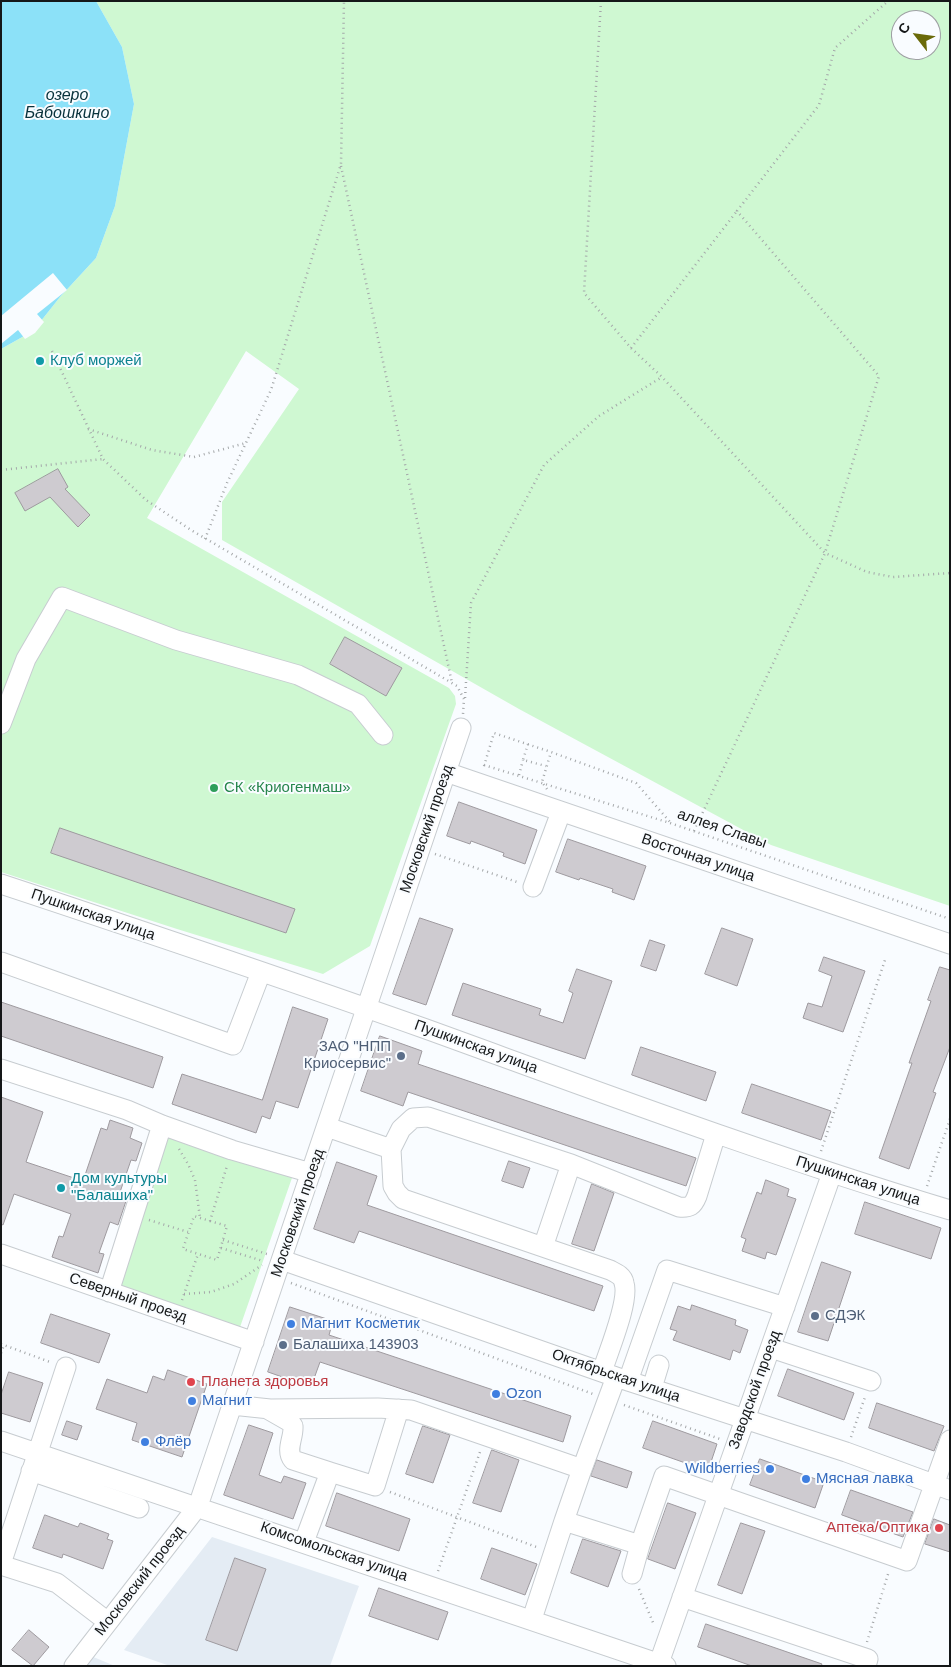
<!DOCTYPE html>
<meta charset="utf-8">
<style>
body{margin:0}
#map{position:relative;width:951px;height:1667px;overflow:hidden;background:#f9fcff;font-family:Helvetica,sans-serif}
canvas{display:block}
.frame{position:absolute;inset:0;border:2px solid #151718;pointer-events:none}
.north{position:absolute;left:891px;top:10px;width:50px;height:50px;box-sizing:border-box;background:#f9fcff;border:1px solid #9ea0a3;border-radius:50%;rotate:300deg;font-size:14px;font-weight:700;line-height:20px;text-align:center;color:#151718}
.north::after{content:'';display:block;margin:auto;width:18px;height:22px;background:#6a6a09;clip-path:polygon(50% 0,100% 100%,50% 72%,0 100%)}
</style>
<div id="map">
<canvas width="951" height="1667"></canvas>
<div class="frame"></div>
<div class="north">С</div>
</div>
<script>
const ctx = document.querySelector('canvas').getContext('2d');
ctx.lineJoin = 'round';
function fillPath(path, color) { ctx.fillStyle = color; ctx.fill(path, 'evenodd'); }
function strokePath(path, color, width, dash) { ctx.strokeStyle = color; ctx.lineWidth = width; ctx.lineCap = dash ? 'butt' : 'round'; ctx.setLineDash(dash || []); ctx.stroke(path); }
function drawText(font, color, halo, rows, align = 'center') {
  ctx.font = font + ' Helvetica,sans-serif'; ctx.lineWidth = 4; ctx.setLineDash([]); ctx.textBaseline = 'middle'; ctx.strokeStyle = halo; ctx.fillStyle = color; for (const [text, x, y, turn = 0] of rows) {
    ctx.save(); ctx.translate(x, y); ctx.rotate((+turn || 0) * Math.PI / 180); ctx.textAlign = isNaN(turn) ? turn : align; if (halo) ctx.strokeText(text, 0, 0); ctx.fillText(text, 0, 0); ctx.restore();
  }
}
const built = new Path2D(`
 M 212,1537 L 359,1586 L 330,1666 L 170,1666 L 124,1650 Z
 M 91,1656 L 115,1666 L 84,1666 Z`);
const green = new Path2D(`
 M 96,1 L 950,1 L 950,906 L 771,845 L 519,709 L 222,540 L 222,502 L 299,389 L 246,351 L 147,518 L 449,688 L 455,696 L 456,704 L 370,946 L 323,974 L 177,929 L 1,872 L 1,349 L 33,331 L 60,297 L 96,258 L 115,206 L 134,104 L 122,47 ZM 901,20 L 931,20 L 931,50 L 901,50 Z
 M 167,1136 L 293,1175 L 239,1330 L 117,1288 Z`);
const water = new Path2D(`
 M 1,1 L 96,1 L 122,47 L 134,104 L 115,206 L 96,258 L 60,297 L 33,331 L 1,349 Z`);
const pier = new Path2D(`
 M 53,273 L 67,290 L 37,314 L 44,322 L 35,333 L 25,339 L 18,330 L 1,344 L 1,316 Z`);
const building = new Path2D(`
 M 58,469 L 68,487 L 65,489 L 90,515 L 78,527 L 50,497 L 25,511 L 15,493 Z
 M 345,637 L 402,668 L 386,696 L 330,664 Z
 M 459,802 L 537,830 L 525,864 L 503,856 L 504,853 L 471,841 L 470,844 L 447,836 Z
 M 60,828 L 295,909 L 286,933 L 51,853 Z
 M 568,839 L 646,866 L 634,900 L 612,892 L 613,889 L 580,878 L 579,880 L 556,872 Z
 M 420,918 L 453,929 L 426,1005 L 393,994 Z
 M 722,928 L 753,939 L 737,986 L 705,974 Z
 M 650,940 L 665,945 L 656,971 L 641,966 Z
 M 824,957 L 865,971 L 843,1032 L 803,1018 L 808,1003 L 822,1007 L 832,976 L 819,971 Z
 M 940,967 L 950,970 L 950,1047 L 933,1092 L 936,1093 L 909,1169 L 879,1158 L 912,1063 L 909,1063 L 931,1001 L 928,1000 Z
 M 577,969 L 612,981 L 585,1059 L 452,1015 L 463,983 L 541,1009 L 539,1015 L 563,1023 L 573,993 L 569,991 Z
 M 1,1002 L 163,1057 L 153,1088 L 1,1036 Z
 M 293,1007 L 328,1019 L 298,1108 L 276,1101 L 270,1119 L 262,1116 L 256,1133 L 172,1104 L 182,1074 L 262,1100 Z
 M 380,1036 L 422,1051 L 418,1064 L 696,1158 L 686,1186 L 408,1092 L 403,1106 L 361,1091 Z
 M 641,1047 L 716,1072 L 706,1101 L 632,1075 Z
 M 752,1084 L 831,1111 L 821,1140 L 742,1113 Z
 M 1,1097 L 43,1112 L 26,1162 L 83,1181 L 101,1128 L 107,1130 L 110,1120 L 133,1128 L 130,1138 L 142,1143 L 136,1161 L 131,1160 L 119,1195 L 127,1198 L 118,1225 L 110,1222 L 99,1253 L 104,1254 L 98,1273 L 52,1257 L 59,1236 L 63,1237 L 71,1214 L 14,1194 L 3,1225 L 1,1224 Z
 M 509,1161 L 530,1168 L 523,1188 L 502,1181 Z
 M 337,1162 L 377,1176 L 367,1205 L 603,1286 L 594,1311 L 359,1231 L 354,1243 L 314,1229 Z
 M 766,1180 L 789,1189 L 787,1196 L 796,1199 L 776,1255 L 767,1252 L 765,1259 L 742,1251 L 746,1239 L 741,1237 L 757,1192 L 761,1194 Z
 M 592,1184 L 614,1193 L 594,1251 L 572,1244 Z
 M 865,1202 L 941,1228 L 931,1259 L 855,1234 Z
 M 822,1262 L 851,1272 L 828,1341 L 798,1332 Z
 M 692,1305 L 736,1320 L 735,1325 L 748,1330 L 740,1353 L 733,1350 L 730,1360 L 673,1340 L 677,1331 L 670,1329 L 678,1306 L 690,1310 Z
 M 290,1307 L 333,1321 L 329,1335 L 571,1416 L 563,1442 L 320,1362 L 311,1387 L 268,1372 Z
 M 51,1314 L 110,1334 L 99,1363 L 41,1343 Z
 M 788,1369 L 854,1393 L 844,1420 L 778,1396 Z
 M 168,1370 L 207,1384 L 182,1457 L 132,1440 L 137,1423 L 96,1409 L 107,1379 L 147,1393 L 153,1376 L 164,1380 Z
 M 9,1372 L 43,1383 L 30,1422 L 1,1413 L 1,1395 Z
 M 877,1403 L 944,1426 L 934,1451 L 869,1428 Z
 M 67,1421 L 82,1426 L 77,1440 L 62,1435 Z
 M 653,1421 L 717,1444 L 708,1471 L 643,1448 Z
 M 249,1425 L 273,1433 L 259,1475 L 281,1483 L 284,1476 L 306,1483 L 293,1519 L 224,1495 Z
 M 423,1426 L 450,1435 L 433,1483 L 406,1474 Z
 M 492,1450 L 519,1460 L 501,1512 L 473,1503 Z
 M 760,1459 L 824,1482 L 815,1508 L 750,1485 Z
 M 597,1460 L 632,1472 L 627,1488 L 591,1476 Z
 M 851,1490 L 913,1512 L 903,1537 L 842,1515 Z
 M 337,1493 L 410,1519 L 399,1551 L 326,1526 Z
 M 668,1503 L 696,1513 L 675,1569 L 648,1559 Z
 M 45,1515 L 78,1527 L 80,1523 L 109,1534 L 107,1539 L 113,1541 L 103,1569 L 63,1554 L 62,1558 L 33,1548 Z
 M 934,1519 L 950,1525 L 950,1552 L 925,1544 Z
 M 741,1523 L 765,1531 L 742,1594 L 718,1585 Z
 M 583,1539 L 621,1551 L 608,1587 L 571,1573 Z
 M 492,1548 L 537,1564 L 525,1595 L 481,1579 Z
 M 235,1558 L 266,1569 L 237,1651 L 206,1640 Z
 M 379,1588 L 448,1612 L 438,1640 L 369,1616 Z
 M 706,1624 L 822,1664 L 821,1666 L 752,1666 L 698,1647 Z
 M 29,1630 L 49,1647 L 33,1666 L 12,1650 Z`);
const path = new Path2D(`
 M 601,1 L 584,293 L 631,348 L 662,377 L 825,553 L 867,572 L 893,577 L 950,573
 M 341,166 L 452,683
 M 631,348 L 737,211
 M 52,351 L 103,459 L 146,500 L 191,530 L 457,686 L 464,699 L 463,714
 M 88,429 L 152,450 L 194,457 L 246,443
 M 1,470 L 103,459
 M 205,539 L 227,483 L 271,390 L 341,164 L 344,1
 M 465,698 L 471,603 L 544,465 L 599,416 L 662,377
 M 528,744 L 523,760 L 546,766
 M 484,765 L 670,823 L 950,919
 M 484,766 L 494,733 L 551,752 L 636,783 L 670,822
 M 519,775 L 523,760
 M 547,789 L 542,782 L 551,752
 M 694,831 L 825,553 L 879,376 L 737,211 L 819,105 L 835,48 L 888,1
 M 435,854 L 517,882
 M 179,1149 L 188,1164 L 195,1180 L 200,1218
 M 821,1151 L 885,960
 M 927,1186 L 950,1119
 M 149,1220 L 188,1232
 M 210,1221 L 227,1226 L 217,1260 L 183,1249 L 194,1216 L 210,1221 L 227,1166
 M 223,1240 L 267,1254
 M 221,1248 L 263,1261
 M 291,1283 L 593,1394
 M 184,1294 L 211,1292 L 234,1284 L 262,1265
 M 182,1300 L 198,1254
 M 1,1344 L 50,1362
 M 1,1353 L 4,1345
 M 624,1405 L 720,1439
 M 851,1437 L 865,1397
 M 390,1492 L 539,1548
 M 438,1571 L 480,1452
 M 639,1589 L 654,1625
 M 867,1642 L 889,1571`);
const minor = new Path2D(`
 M 1,724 L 26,659 L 62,597 L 176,640 L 298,675 L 358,704 L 383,735
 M 446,772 L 950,944
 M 1,884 C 143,931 285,979 426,1029 C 600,1092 773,1157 950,1210
 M 533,887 L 561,812
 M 1,962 L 233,1045 L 261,972
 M 1,1069 L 127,1110 L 162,1125 L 232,1150 L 311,1173
 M 327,1127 L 391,1149
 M 543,1247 L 571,1164
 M 1,1254 L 254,1342
 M 282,1260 L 616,1377 L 846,1452 L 950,1490
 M 109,1292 L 162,1125
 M 771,1348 L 871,1381
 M 602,1372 C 608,1352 630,1301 624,1283 C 623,1276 616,1273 610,1270 L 403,1199 L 397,1193 L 393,1186 L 391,1149 L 401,1129 L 413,1118 L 428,1117 L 571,1164 L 679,1207 C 690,1208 693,1206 697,1196 L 716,1134
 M 628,1381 L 667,1270 L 785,1307
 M 652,1388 L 659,1365
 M 232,1405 L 270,1409 L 378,1408 L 411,1410 L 582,1469 L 616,1377
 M 269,1410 L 290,1422 L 293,1426 C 294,1438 285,1450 293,1460 L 330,1472
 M 1,1441 L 666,1666
 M 582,1469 L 564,1521 L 640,1545 L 632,1574
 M 31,1471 L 139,1508
 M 304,1542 L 330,1472 L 375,1486 L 399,1409
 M 640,1545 L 664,1476 L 907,1561 L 950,1440
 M 1,1564 L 66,1367
 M 1,1565 L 57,1583 L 108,1622
 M 682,1597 L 868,1659 L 866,1666
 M 532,1619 L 564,1521
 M 659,1663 L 832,1173
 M 74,1666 L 198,1506 L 461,728`);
const markers = [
 [40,361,5,"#0f9aa8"],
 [214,788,5,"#2e9e5b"],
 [401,1056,5,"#5c6f8a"],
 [61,1188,5,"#0f9aa8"],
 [815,1316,5,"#5c6f8a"],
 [291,1324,5,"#3f7fe0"],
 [283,1345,5,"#5c6f8a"],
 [191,1382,5,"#e0444e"],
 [496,1394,5,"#3f7fe0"],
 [192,1401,5,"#3f7fe0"],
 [145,1442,5,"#3f7fe0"],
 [770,1469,5,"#3f7fe0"],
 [806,1479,5,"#3f7fe0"],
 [939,1528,5,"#e0444e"]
];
const cultureNames = [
 ["Клуб моржей",50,361],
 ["Дом культуры",71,1179],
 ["\"Балашиха\"",71,1196]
];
const leisureNames = [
 ["СК «Криогенмаш»",224,788]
];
const streetNames = [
 ["Московский проезд",427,829,-71],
 ["аллея Славы",722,829,19],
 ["Восточная улица",698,858,19],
 ["Пушкинская улица",93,915,19],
 ["Пушкинская улица",476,1047,20],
 ["Пушкинская улица",858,1181,18],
 ["Московский проезд",298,1213,-71],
 ["Северный проезд",128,1298,19],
 ["Октябрьская улица",616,1376,19],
 ["Заводской проезд",755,1390,-70],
 ["Комсомольская улица",334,1552,19],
 ["Московский проезд",140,1581,-52]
];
const serviceNames = [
 ["ЗАО \"НПП",391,1047,"right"],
 ["Криосервис\"",391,1064,"right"],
 ["СДЭК",825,1316],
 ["Балашиха 143903",293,1345]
];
const shopNames = [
 ["Магнит Косметик",301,1324],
 ["Ozon",506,1394],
 ["Магнит",202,1401],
 ["Флёр",155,1442],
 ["Wildberries",760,1469,"right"],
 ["Мясная лавка",816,1479]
];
const healthNames = [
 ["Планета здоровья",201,1382],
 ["Аптека/Оптика",929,1528,"right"]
];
const waterNames = [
 ["озеро",67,96],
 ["Бабошкино",67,114]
];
fillPath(built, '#e4ecf4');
fillPath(green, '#cff8d2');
fillPath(water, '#8ce1f8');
fillPath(pier, '#f9fcff');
fillPath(building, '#cecbd0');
strokePath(building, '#9e9a9f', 1);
strokePath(minor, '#c7ccd0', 21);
strokePath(path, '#a4a7a9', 2.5, [1, 4]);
strokePath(minor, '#fff', 19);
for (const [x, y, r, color] of markers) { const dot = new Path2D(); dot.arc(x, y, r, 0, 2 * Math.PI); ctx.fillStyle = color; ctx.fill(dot); strokePath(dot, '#f9fcff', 2); }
drawText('15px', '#0d838f', '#f9fcff', cultureNames, 'left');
drawText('15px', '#27864d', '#f9fcff', leisureNames, 'left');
drawText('15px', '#151718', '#f9fcff', streetNames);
drawText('15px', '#4e5e75', '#f9fcff', serviceNames, 'left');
drawText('15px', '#366cbe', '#f9fcff', shopNames, 'left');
drawText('15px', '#be3a42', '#f9fcff', healthNames, 'left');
drawText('italic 16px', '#09333d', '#f9fcff', waterNames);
</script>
